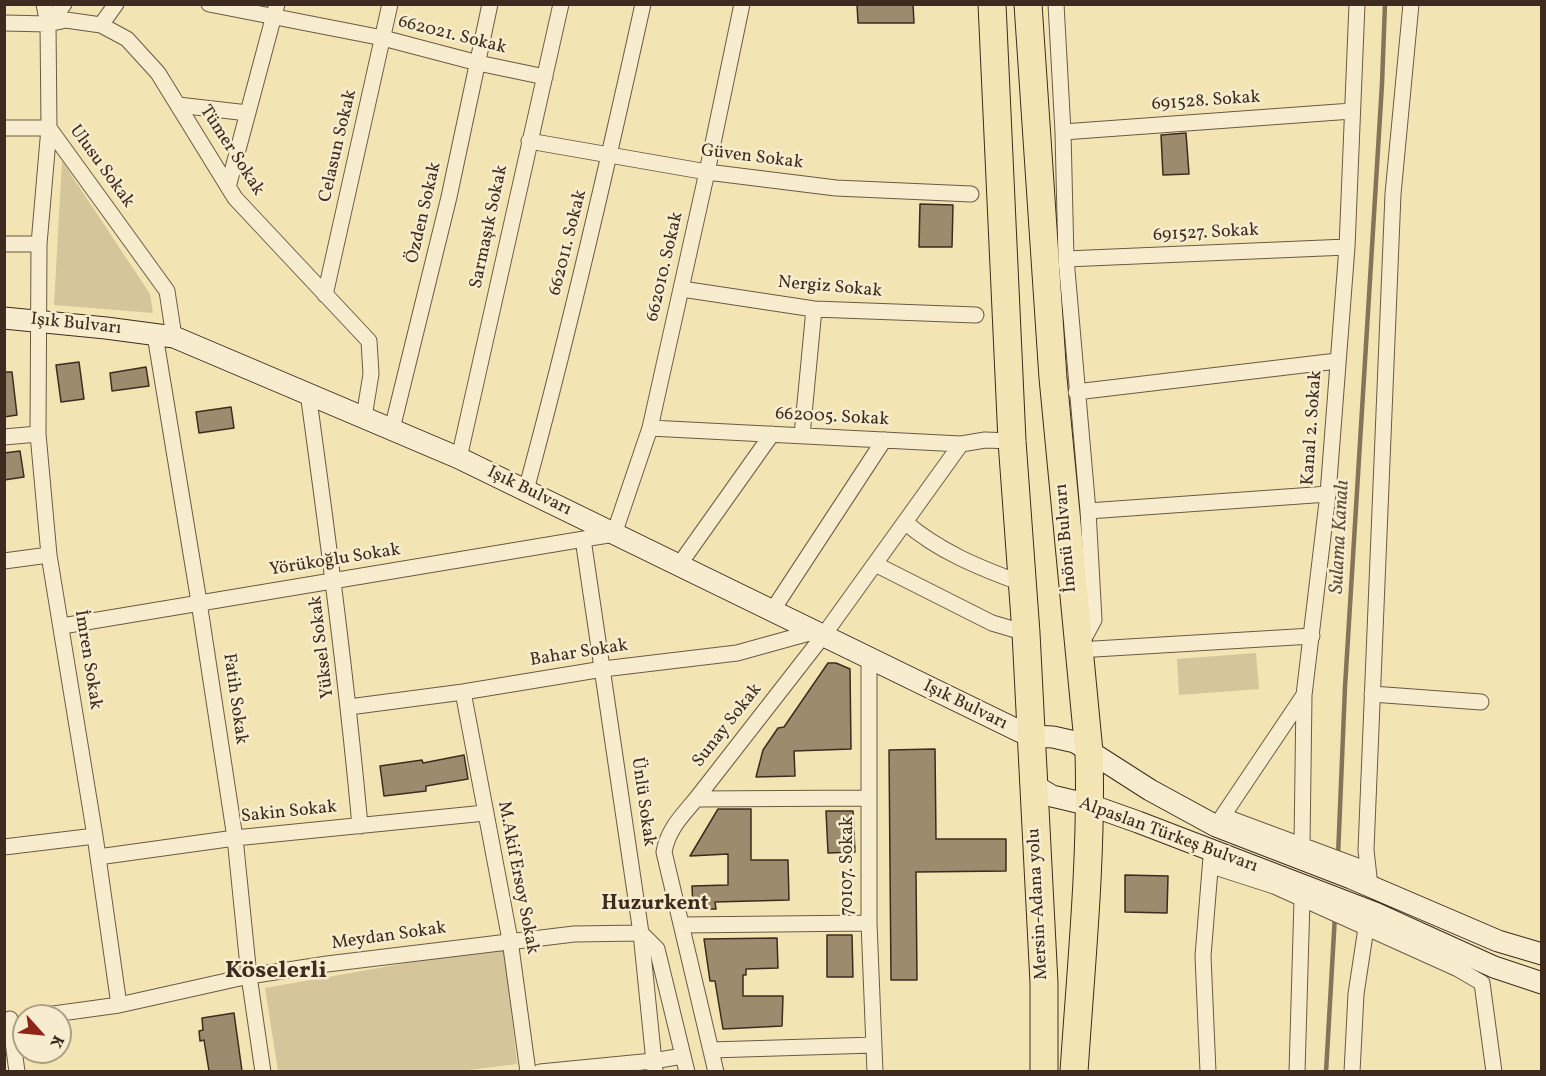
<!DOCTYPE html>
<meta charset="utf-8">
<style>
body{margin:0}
#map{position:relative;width:1546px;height:1076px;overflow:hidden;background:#f3e4b3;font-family:Vollkorn,serif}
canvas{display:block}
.frame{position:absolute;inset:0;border:6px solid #3e2b20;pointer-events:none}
.north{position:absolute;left:12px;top:1004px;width:60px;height:60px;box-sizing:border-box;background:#f7edce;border:2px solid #ad9f88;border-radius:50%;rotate:117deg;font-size:16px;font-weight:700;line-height:24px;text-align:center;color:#3e2b20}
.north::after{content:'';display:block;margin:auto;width:21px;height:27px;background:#8f2418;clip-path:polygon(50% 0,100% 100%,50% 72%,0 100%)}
</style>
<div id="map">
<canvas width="1546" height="1076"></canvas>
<div class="frame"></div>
<div class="north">K</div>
</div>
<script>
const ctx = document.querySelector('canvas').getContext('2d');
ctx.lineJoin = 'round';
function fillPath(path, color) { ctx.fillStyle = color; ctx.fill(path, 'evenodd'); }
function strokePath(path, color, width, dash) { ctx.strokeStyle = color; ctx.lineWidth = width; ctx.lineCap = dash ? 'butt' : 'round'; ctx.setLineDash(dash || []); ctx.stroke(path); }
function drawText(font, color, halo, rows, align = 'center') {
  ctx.font = font + ' Vollkorn,serif'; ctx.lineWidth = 5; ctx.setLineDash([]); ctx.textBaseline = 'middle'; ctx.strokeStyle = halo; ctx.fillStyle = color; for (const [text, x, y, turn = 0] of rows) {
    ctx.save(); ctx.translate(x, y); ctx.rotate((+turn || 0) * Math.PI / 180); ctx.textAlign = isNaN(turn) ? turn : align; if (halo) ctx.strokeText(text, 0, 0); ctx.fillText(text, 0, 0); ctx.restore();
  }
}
const green = new Path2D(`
 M 62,161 L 150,294 L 153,313 L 54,305 Z
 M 1256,653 L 1259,689 L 1179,695 L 1177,659 Z
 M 504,946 L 517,1064 L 452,1072 L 278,1071 L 265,988 Z`);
const stream = new Path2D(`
 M 1338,856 L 1345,687 L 1382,84 L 1385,4
 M 1326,1072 L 1335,915`);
const building = new Path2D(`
 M 857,4 L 913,4 L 914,23 L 858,23 Z
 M 1186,133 L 1189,174 L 1163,175 L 1161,135 Z
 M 920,204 L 953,205 L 952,247 L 919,247 Z
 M 79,362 L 84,399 L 61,402 L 56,365 Z
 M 146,367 L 149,386 L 112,391 L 110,373 Z
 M 4,372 L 12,372 L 17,415 L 4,417 Z
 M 231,407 L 234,428 L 199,433 L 196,412 Z
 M 20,451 L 24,477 L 4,480 L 4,453 Z
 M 828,663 L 836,663 L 850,669 L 851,749 L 794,751 L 795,776 L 756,777 L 763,750 L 778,728 L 784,727 Z
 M 935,749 L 936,839 L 1006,839 L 1006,871 L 916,872 L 917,980 L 891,980 L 889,750 Z
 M 464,755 L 468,779 L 426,786 L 426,791 L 384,796 L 380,766 L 422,760 L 423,763 Z
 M 718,809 L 751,809 L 751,860 L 788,860 L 789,900 L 715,902 L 716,909 L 693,909 L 692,886 L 728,885 L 728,854 L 690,856 Z
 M 826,811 L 853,811 L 855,852 L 828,853 Z
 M 1125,875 L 1168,876 L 1167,913 L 1125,912 Z
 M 827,935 L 852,935 L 853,977 L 827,977 Z
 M 777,938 L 778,968 L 746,969 L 746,975 L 743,975 L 743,996 L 783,996 L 782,1026 L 723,1029 L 715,981 L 710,981 L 704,939 Z
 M 234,1013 L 242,1071 L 209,1071 L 204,1040 L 200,1041 L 199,1031 L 203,1030 L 202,1018 Z`);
const street = new Path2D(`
 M 44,4 L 48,24 L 49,128 L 167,291 L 174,337
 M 209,4 L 383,38 L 478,63 L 545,77
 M 1056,4 L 1063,132 L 1066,259 L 1088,511 L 1094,620 L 1081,644
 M 4,23 L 48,24 L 66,20 L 101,25 L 127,39 L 158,73 L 235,198 L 369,341 L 371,374 L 364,417
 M 48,24 L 64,4
 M 101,25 L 116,4
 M 178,105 L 248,113
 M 4,128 L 49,128 L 39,244 L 38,434 L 49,555 L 95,836 L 119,1005
 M 1063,132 L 1352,111
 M 529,141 L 707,172 L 836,188 L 971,194
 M 228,187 L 277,4
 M 4,244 L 39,244
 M 1066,259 L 1347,247
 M 682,289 L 814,309 L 976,315
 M 325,295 L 390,4
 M 155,335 L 199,602 L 235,838 L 249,976 L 263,1072
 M 1076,392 L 1337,361
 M 308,393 C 328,537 347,681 360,826
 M 650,428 L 961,444 L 985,440 L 1012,441
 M 392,429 L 449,197 L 490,4
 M 802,435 L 814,309
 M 4,437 L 38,434
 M 459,458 L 561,4
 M 526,490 C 570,329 607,167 643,4
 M 1088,511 L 1328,494
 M 905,522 C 938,551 980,568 1021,583
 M 583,539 L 641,933 L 655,1072
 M 4,561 L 49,555
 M 875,564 L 992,623 L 1026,633
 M 679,565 L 772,434
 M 772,611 L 884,440
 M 62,626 L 614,534 L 650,428 L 707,172 L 742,4
 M 1078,650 L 1312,636
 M 869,659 L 869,923 L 875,1072
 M 463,692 L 510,940 L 528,1072
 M 1372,694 L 1481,702
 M 349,707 L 463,692 L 603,669 L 737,653 L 813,632
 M 696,799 L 868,798
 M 1223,816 L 1368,870
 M 1216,826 L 1304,695 L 1328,494 L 1347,247 L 1357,4
 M 1302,845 L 1304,695
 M 4,847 L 95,836
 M 98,857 L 235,838 L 485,813
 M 1212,866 L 1274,886 L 1458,969 L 1482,983 L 1494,1072
 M 1370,886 L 1366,850 L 1393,194 L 1411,4
 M 682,925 L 869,923
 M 39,1016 L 119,1005 L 249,976 L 327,964 L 574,934 L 641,933 L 657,949 L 687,1072
 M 10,1019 L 17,1072
 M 711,1050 L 874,1045
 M 540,1072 L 653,1061 L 683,1056
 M 716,1072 L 664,852 C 668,829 682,816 696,799 L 823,636 L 961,444
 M 1208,1072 L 1203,956 L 1211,857
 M 1297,1072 L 1302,900
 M 1352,1072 L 1356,994 L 1366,928`);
const secondary = new Path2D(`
 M 4,318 L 106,328 L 174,337 L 459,458 L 1015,729 L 1030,736 L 1053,737 L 1075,742 L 1150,790 L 1216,826 L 1351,878 L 1498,941 L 1542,954
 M 1032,784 L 1052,796 L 1090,805 L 1138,822 L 1375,913 L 1494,967 L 1542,983`);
const highway = new Path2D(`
 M 992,4 L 1012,441 L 1026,633 L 1044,983 L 1044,1072
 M 1028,4 L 1053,378 L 1089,752 C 1092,859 1081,965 1074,1072`);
const streetNames = [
 ["662021. Sokak",452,36,14],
 ["691528. Sokak",1206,102,-4],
 ["Celasun Sokak",339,146,-77],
 ["Tümer Sokak",231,151,57],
 ["Güven Sokak",752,158,7],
 ["Ulusu Sokak",101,167,54],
 ["Özden Sokak",425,213,-77],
 ["Sarmaşık Sokak",490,227,-78],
 ["691527. Sokak",1206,234,-3],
 ["662011. Sokak",569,243,-76],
 ["662010. Sokak",666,267,-77],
 ["Nergiz Sokak",830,288,5],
 ["Işık Bulvarı",76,325,6],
 ["662005. Sokak",832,418,3],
 ["Kanal 2. Sokak",1313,428,-86],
 ["Işık Bulvarı",529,492,26],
 ["İnönü Bulvarı",1067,538,-95],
 ["Yörükoğlu Sokak",335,561,-9],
 ["Yüksel Sokak",323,647,-97],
 ["Bahar Sokak",579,654,-9],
 ["İmren Sokak",87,660,81],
 ["Fatih Sokak",234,699,82],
 ["Işık Bulvarı",965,706,26],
 ["Sunay Sokak",728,726,-52],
 ["Ünlü Sokak",642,802,82],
 ["Sakin Sokak",289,813,-6],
 ["Alpaslan Türkeş Bulvarı",1168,836,20],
 ["70107. Sokak",849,866,-90],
 ["M.Akif Ersoy Sokak",517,878,79],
 ["Mersin-Adana yolu",1039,904,-93],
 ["Meydan Sokak",389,937,-8]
];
const waterNames = [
 ["Sulama Kanalı",1341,537,-87]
];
const quarterNames = [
 ["Huzurkent",655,905]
];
const districtNames = [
 ["Köselerli",276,973]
];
fillPath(green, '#d4c59a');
strokePath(stream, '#85745a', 4.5);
fillPath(building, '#9c8b6c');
strokePath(building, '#3e2b20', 1.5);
strokePath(street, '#6b5945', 17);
strokePath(secondary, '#3e2b20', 23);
strokePath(highway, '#3e2b20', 29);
strokePath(street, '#f7edce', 15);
strokePath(secondary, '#f7edce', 21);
strokePath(highway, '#f3e4b3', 27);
drawText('18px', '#3e2b20', '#f7edce', streetNames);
drawText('italic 20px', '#62503d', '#f7edce', waterNames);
drawText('bold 21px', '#3e2b20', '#f7edce', quarterNames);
drawText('bold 24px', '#3e2b20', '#f7edce', districtNames);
</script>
